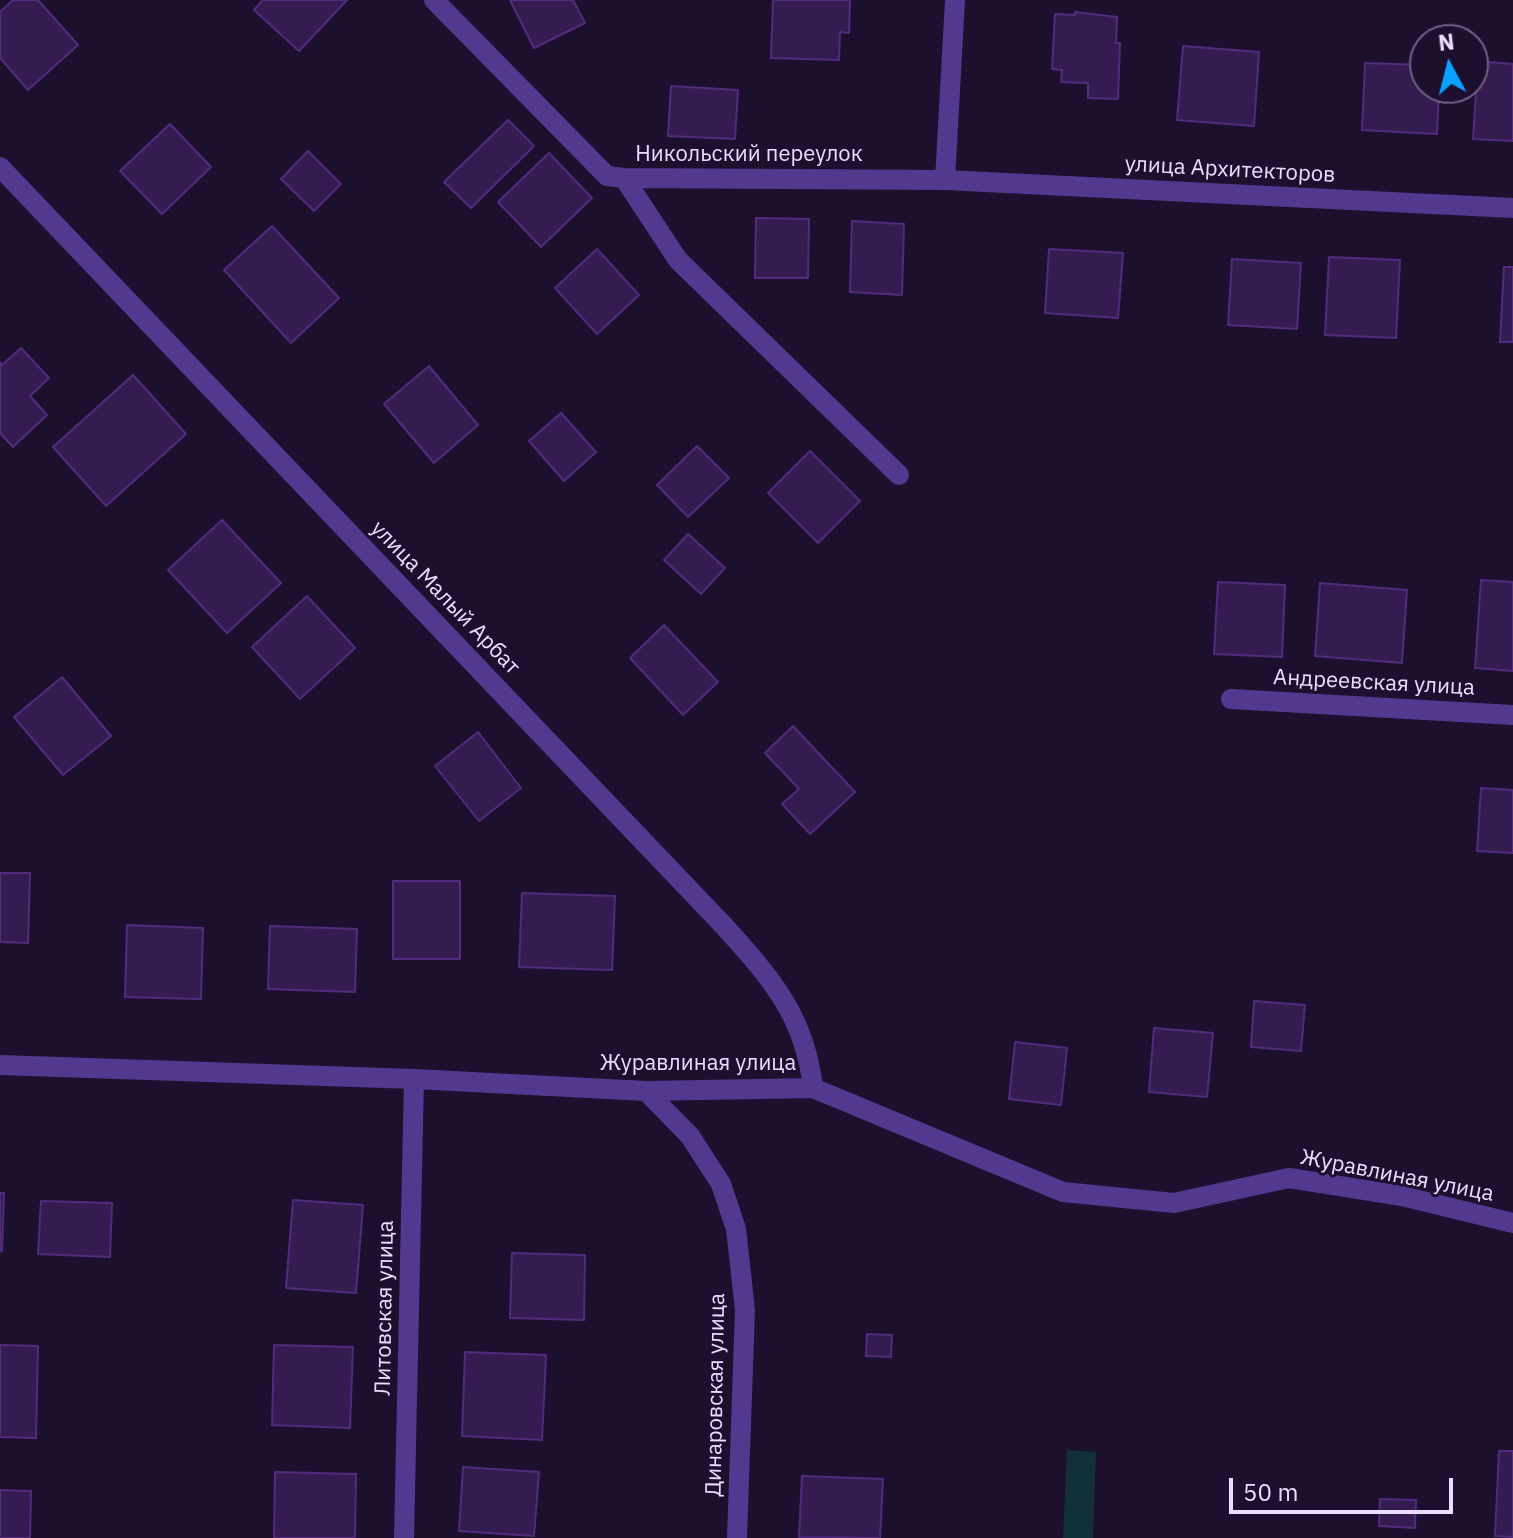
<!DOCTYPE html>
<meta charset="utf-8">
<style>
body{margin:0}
#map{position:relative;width:1513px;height:1538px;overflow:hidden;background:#1d102e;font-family:"IBM Plex Sans",sans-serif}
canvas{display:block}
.north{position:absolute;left:1409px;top:24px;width:80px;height:80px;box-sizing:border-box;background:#1d102e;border:2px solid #6f6282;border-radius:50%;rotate:353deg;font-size:22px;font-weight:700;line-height:32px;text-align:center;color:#eaddff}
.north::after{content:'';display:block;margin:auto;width:28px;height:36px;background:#09a3ff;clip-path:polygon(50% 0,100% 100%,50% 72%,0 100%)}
.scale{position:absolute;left:1229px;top:1478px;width:224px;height:36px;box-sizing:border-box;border:4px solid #eaddff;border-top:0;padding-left:10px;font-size:24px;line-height:28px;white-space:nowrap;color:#eaddff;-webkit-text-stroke:6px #1d102e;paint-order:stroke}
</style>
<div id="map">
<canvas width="1513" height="1538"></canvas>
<div class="north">N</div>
<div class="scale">50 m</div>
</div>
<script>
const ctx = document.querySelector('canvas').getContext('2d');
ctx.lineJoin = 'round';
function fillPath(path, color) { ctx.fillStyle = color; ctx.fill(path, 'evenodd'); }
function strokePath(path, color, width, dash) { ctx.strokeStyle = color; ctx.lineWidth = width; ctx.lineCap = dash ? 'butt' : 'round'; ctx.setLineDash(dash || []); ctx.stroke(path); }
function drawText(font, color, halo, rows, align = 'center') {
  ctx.font = font + ' "IBM Plex Sans",sans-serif'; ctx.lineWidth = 6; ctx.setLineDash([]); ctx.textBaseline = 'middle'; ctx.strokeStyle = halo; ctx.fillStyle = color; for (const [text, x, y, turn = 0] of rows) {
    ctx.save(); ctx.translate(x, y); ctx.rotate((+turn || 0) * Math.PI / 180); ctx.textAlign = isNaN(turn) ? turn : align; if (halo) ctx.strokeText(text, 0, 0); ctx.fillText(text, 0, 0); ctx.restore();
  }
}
const green = new Path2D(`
 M 1067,1450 L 1096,1452 L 1093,1538 L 1063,1538 Z`);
const building = new Path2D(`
 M 13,0 L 38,0 L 78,45 L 28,90 L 0,58 L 0,12 Z
 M 263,0 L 347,0 L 299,51 L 254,10 Z
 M 510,0 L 573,0 L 585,23 L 534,48 Z
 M 773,0 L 850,0 L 849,33 L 840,32 L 839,60 L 771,58 Z
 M 1075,12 L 1117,17 L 1116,43 L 1120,43 L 1118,99 L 1088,98 L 1088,83 L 1061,82 L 1062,70 L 1052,69 L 1055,14 L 1075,15 Z
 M 1183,46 L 1259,52 L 1254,126 L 1177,120 Z
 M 1478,61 L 1513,64 L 1513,141 L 1473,139 Z
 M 1365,63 L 1425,65 L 1425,88 L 1439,88 L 1437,134 L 1362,130 Z
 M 671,86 L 738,90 L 735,139 L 668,136 Z
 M 508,120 L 534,146 L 471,208 L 444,182 Z
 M 170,124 L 211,167 L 162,214 L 120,171 Z
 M 308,151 L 341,184 L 314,211 L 281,179 Z
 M 549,153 L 592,198 L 541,247 L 498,202 Z
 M 756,218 L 809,219 L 808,278 L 755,278 Z
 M 852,221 L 904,224 L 902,295 L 850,292 Z
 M 272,226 L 339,298 L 291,343 L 224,270 Z
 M 597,249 L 639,295 L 597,334 L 555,288 Z
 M 1049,249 L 1123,253 L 1118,318 L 1045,313 Z
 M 1329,257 L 1400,260 L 1396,338 L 1325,335 Z
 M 1232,259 L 1301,263 L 1297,329 L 1228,325 Z
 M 1504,267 L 1513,267 L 1513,342 L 1500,342 Z
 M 21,348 L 49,378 L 30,396 L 47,415 L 13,447 L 0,433 L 0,362 L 2,365 Z
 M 429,366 L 478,425 L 434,463 L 384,404 Z
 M 133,375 L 186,434 L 106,506 L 53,447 Z
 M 561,413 L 596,452 L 564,481 L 529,441 Z
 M 697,446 L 729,478 L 688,517 L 657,485 Z
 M 810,451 L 860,501 L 818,543 L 768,493 Z
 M 222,520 L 281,583 L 227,633 L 168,570 Z
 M 688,534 L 725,568 L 701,594 L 664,560 Z
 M 1481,580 L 1513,582 L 1513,671 L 1475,668 Z
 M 1218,582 L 1285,585 L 1282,657 L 1214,654 Z
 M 1320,583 L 1407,590 L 1402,663 L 1315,656 Z
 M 307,596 L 355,648 L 300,699 L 252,647 Z
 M 664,625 L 718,682 L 683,715 L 630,658 Z
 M 62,677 L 111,736 L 63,775 L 14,717 Z
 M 793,726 L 855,792 L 810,834 L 782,804 L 799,789 L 765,753 Z
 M 478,732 L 521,788 L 479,821 L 435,766 Z
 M 1481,788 L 1513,790 L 1513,853 L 1477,851 Z
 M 0,873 L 30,873 L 28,943 L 0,942 Z
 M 393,881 L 460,881 L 460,959 L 393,959 Z
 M 522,893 L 615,896 L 612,970 L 519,967 Z
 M 127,925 L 203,928 L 201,999 L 125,997 Z
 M 270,926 L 357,929 L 355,992 L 268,989 Z
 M 1254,1001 L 1305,1005 L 1301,1051 L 1251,1047 Z
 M 1154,1028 L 1213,1033 L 1207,1097 L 1149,1092 Z
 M 1015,1042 L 1067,1048 L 1061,1105 L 1009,1099 Z
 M 0,1193 L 4,1193 L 2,1251 L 0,1251 Z
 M 293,1200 L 363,1205 L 356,1293 L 286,1288 Z
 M 41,1201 L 112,1203 L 110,1257 L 38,1254 Z
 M 512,1253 L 585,1255 L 584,1320 L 510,1318 Z
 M 867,1334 L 892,1335 L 891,1357 L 866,1356 Z
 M 0,1345 L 38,1346 L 36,1438 L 0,1437 Z
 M 274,1345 L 353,1347 L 350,1428 L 272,1425 Z
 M 465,1352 L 546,1355 L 542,1440 L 462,1436 Z
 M 1499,1451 L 1513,1451 L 1513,1537 L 1495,1536 Z
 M 463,1467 L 539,1472 L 534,1536 L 459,1531 Z
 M 275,1472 L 356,1474 L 355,1538 L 274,1538 Z
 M 802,1476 L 883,1479 L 880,1538 L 799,1537 Z
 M 0,1490 L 31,1491 L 30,1538 L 0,1538 Z
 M 1380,1499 L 1416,1500 L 1415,1528 L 1379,1526 Z`);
const minor = new Path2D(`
 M 434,0 L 607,176 L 624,178 L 945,180 L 1513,208
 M 0,167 L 725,927 C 771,978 805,1016 813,1088
 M 624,178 L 678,260 L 899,475
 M 945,180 L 955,0
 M 1231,699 L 1513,715
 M 0,1065 L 414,1079 L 646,1091 L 813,1088 L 1063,1192 L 1174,1203 L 1289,1178 L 1402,1196 L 1513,1223
 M 646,1091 L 690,1136 L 721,1184 L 736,1229 L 745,1310 L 737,1538
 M 404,1538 L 414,1079`);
const streetNames = [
 ["Никольский переулок",749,155],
 ["улица Архитекторов",1230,170,3],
 ["улица Малый Арбат",445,598,46],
 ["Андреевская улица",1374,683,3],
 ["Журавлиная улица",698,1064],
 ["Журавлиная улица",1397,1176,11],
 ["Литовская улица",385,1308,-89],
 ["Динаровская улица",716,1395,-89]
];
fillPath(green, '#123039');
fillPath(building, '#341b50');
strokePath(building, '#522b7e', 2);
strokePath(minor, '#533890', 20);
drawText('22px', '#eaddff', '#1d102e', streetNames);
</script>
